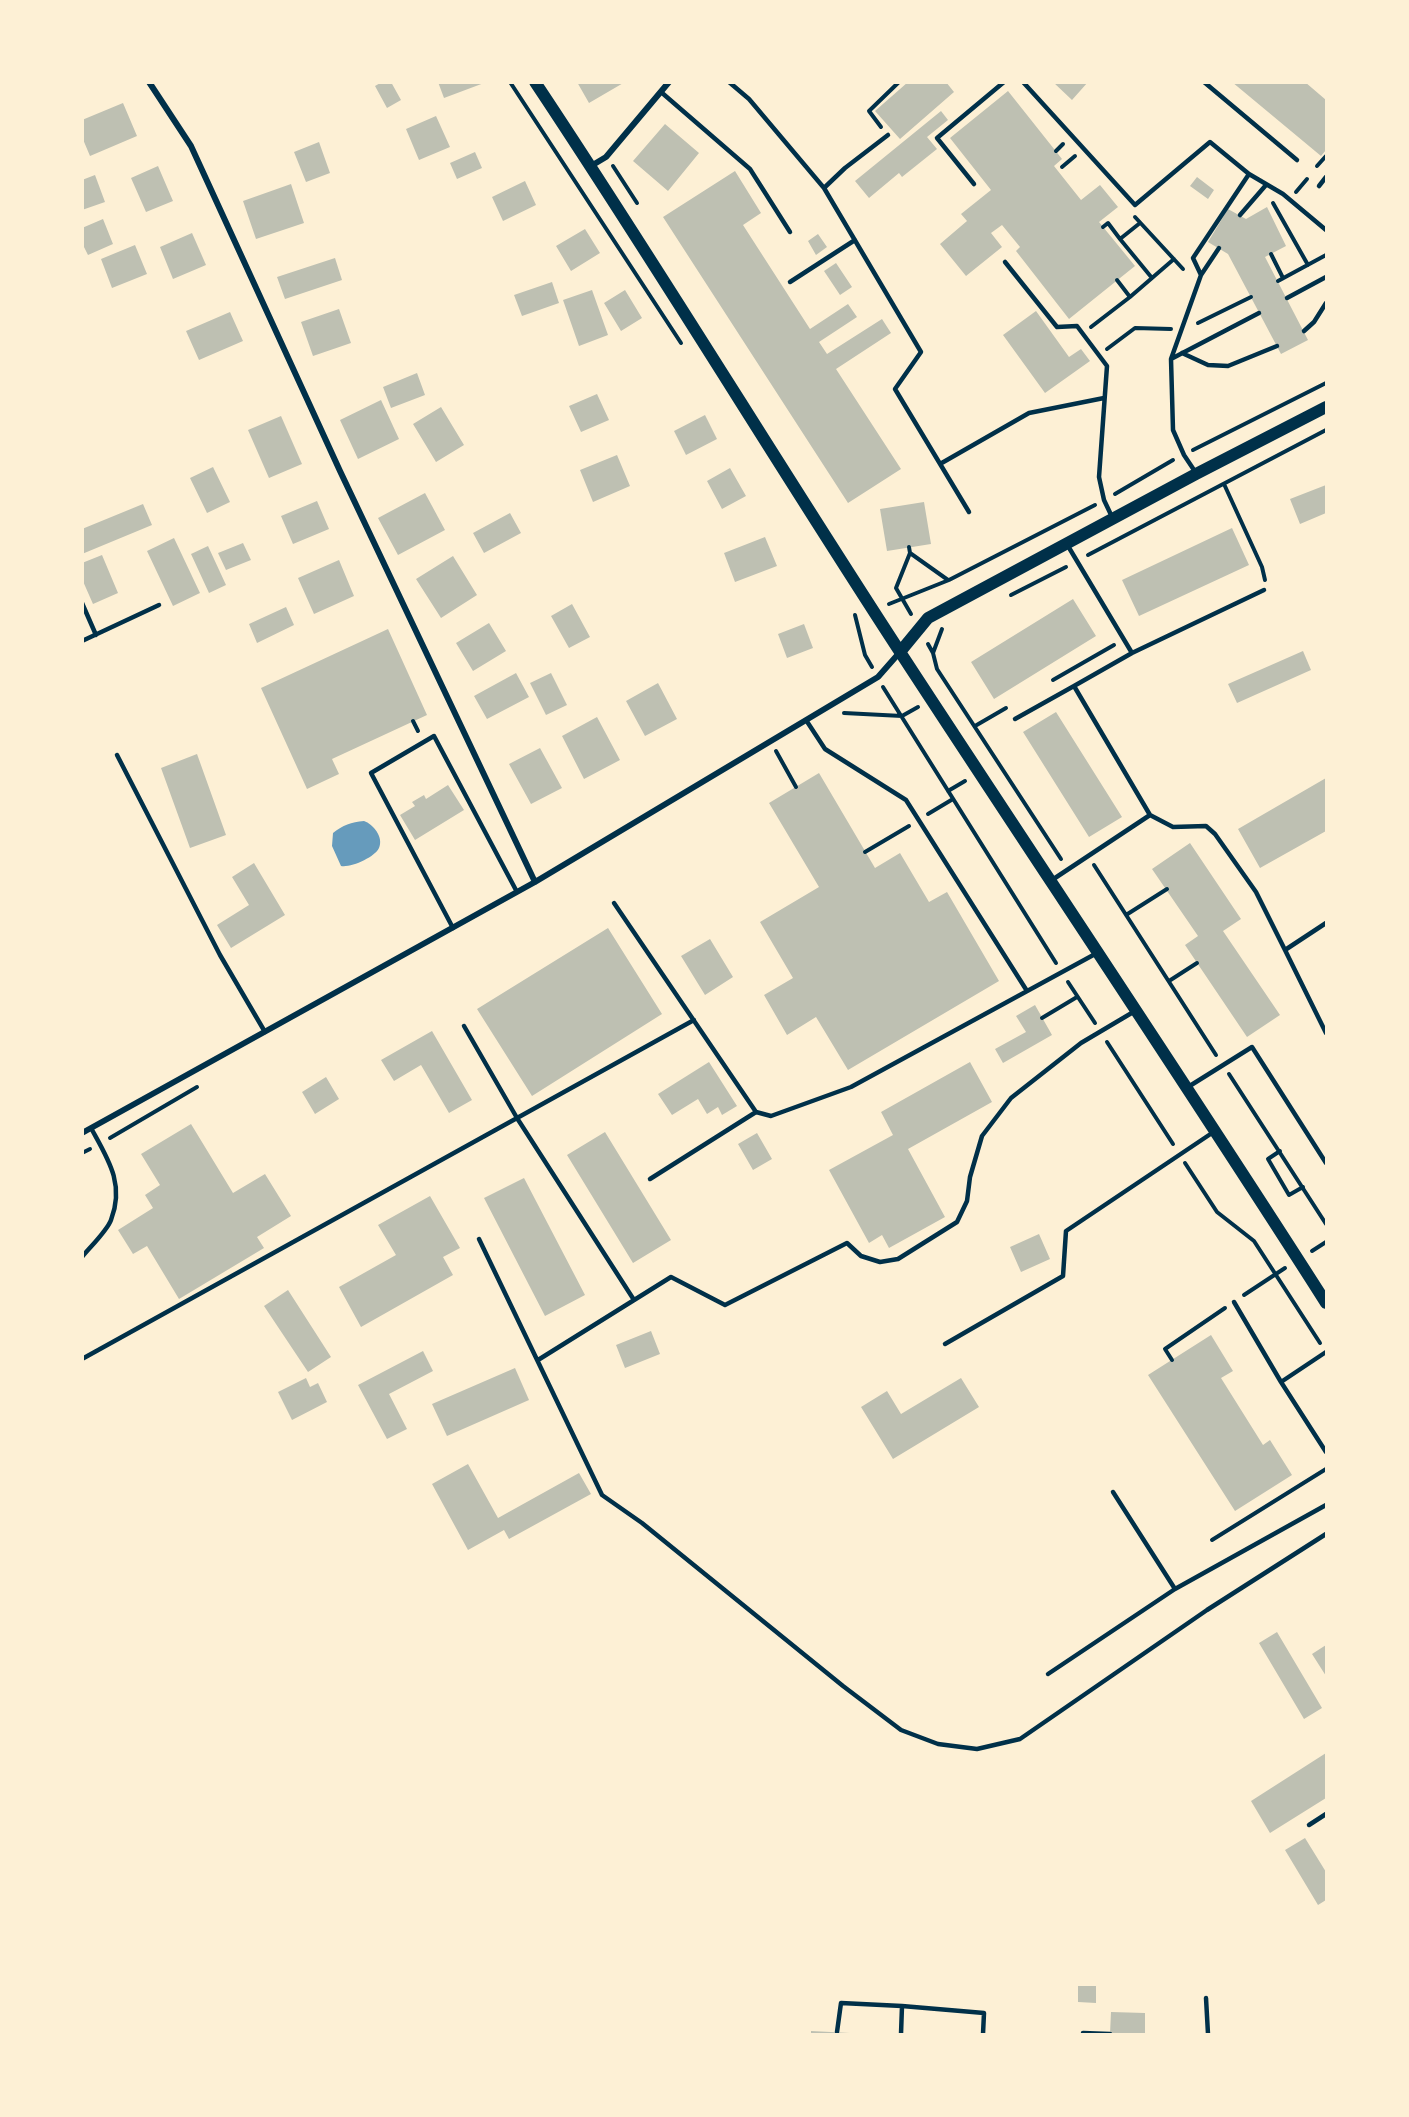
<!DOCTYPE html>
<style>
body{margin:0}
#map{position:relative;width:1409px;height:2117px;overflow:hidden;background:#fdf0d5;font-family:Rubik,sans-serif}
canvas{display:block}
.frame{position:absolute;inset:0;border:84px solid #fdf0d5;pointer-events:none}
</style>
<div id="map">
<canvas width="1409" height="2117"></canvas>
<div class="frame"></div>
</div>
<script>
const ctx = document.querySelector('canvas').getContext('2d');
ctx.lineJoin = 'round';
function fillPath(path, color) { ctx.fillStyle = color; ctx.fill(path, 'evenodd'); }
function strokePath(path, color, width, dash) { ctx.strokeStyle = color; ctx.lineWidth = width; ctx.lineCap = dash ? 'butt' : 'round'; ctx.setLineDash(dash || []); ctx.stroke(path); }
const water = new Path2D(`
 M 364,821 C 373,824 384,837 379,848 C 375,857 351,868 341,866 L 332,846 L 333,833 C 343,825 351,822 364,821 Z`);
const building = new Path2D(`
 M 382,82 L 391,82 L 401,100 L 387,108 L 375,86 Z
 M 438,82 L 484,82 L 484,83 L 444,98 Z
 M 577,82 L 625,82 L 589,103 Z
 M 908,82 L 946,82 L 954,92 L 900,139 L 875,111 Z
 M 1053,82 L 1088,82 L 1072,100 Z
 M 1232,82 L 1305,82 L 1326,100 L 1326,150 L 1321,156 Z
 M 1008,91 L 1062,159 L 1054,166 L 1081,200 L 1100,185 L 1118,207 L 1099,222 L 1135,266 L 1069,319 L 1016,251 L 1020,247 L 1002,225 L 991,233 L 1002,247 L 966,276 L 940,244 L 967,221 L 961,214 L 991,190 L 950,138 Z
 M 123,103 L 137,136 L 90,156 L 82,137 L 82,120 Z
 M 941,111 L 948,120 L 927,137 L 937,149 L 902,177 L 899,173 L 869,198 L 855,181 Z
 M 436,116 L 450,147 L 419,160 L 406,129 Z
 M 665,124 L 699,153 L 668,191 L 633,161 Z
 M 319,142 L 330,173 L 306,182 L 294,152 Z
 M 475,152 L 482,168 L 457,179 L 450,163 Z
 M 158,166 L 173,201 L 146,212 L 131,178 Z
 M 735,171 L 761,213 L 743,225 L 810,329 L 848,304 L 857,317 L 819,342 L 827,354 L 882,319 L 891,333 L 836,369 L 901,469 L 848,503 L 663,217 Z
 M 95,175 L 105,202 L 82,210 L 82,180 Z
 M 1197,177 L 1214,190 L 1208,199 L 1190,186 Z
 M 525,181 L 536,205 L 503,221 L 492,197 Z
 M 291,184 L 304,223 L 256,239 L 243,201 Z
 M 1267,207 L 1286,246 L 1265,257 L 1308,340 L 1281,354 L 1228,254 L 1208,242 L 1228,209 L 1246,219 Z
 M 103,219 L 113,244 L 88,255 L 82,243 L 82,228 Z
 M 585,229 L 600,253 L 571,271 L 556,246 Z
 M 192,233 L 206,265 L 173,279 L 160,247 Z
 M 818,234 L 827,247 L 816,255 L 808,241 Z
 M 135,245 L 147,274 L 112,288 L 101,259 Z
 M 335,258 L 342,280 L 285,299 L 277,277 Z
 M 836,263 L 852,287 L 840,295 L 824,271 Z
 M 552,282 L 559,303 L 522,316 L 514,295 Z
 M 592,290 L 608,335 L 579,346 L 563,300 Z
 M 625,290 L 642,318 L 621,331 L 604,303 Z
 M 339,309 L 351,343 L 313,356 L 301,322 Z
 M 1036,311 L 1069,357 L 1081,349 L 1090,361 L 1045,393 L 1003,335 Z
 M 230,312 L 243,341 L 199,360 L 186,331 Z
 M 417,373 L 425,395 L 391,408 L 383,387 Z
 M 597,394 L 609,420 L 581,432 L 569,406 Z
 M 381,400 L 399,439 L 358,459 L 340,420 Z
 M 441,407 L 464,445 L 436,462 L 413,424 Z
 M 705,415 L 717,439 L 686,455 L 674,431 Z
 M 281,416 L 302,464 L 269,478 L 248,430 Z
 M 617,455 L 630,486 L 593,502 L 580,470 Z
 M 213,467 L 230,502 L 207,513 L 190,478 Z
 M 730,468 L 746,496 L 722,509 L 707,481 Z
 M 1326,485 L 1326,513 L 1300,524 L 1290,499 Z
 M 425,493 L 445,530 L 398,555 L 378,518 Z
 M 317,501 L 329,529 L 293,544 L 281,516 Z
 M 924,502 L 931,544 L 887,551 L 880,509 Z
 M 143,504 L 152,525 L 82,554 L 82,529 Z
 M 510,513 L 521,533 L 484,553 L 473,533 Z
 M 1232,528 L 1249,565 L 1139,616 L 1122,580 Z
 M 765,537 L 777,566 L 735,582 L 724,553 Z
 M 174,538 L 200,593 L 173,606 L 147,551 Z
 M 243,543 L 251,560 L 226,570 L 218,553 Z
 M 208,546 L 226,585 L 209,593 L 191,554 Z
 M 102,555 L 118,593 L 93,604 L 82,579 L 82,563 Z
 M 453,556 L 477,595 L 441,618 L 416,579 Z
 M 339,560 L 354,596 L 314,614 L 298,578 Z
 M 1073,599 L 1096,636 L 994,699 L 971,662 Z
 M 572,604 L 590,637 L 569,648 L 551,616 Z
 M 286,607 L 294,625 L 257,643 L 249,624 Z
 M 489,623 L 506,651 L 473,671 L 456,643 Z
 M 804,624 L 813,648 L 787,658 L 778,634 Z
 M 388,629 L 427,715 L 332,759 L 339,774 L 307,789 L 261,688 Z
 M 1303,651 L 1311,670 L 1237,703 L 1228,684 Z
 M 516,673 L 529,697 L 487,719 L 474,696 Z
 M 551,673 L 567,705 L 546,715 L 530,683 Z
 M 658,683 L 677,719 L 645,736 L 626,701 Z
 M 1056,712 L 1122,817 L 1089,837 L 1023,732 Z
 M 597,717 L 620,760 L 584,779 L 562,736 Z
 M 540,748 L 562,788 L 531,804 L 509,764 Z
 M 197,754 L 226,835 L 190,848 L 161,768 Z
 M 819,773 L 875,868 L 900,853 L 929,902 L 947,892 L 999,981 L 848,1070 L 816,1017 L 787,1035 L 764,995 L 793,978 L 760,922 L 819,887 L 769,803 Z
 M 1326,778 L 1326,831 L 1260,868 L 1238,829 Z
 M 448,785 L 464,810 L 415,840 L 400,815 L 415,806 L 412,802 L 424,795 L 426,799 Z
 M 1190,843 L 1241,919 L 1223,931 L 1280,1015 L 1247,1037 L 1185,945 L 1198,936 L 1152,869 Z
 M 254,863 L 285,915 L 231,948 L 217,925 L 249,905 L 232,877 Z
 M 608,928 L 662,1014 L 532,1096 L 477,1009 Z
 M 710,939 L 733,977 L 705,995 L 681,956 Z
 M 1035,1005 L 1052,1035 L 1003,1063 L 995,1049 L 1026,1032 L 1016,1016 Z
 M 432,1031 L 472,1100 L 449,1113 L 421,1065 L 394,1081 L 381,1060 Z
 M 709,1062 L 737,1106 L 722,1115 L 718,1107 L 707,1114 L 698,1099 L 672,1115 L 658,1094 Z
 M 970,1062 L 992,1102 L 908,1149 L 945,1217 L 889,1248 L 882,1235 L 869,1243 L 829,1170 L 893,1135 L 881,1112 Z
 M 326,1077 L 339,1099 L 315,1114 L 302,1092 Z
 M 191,1124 L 233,1193 L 265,1174 L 291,1216 L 257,1237 L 264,1248 L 179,1299 L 147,1246 L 133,1254 L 118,1230 L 153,1208 L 145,1195 L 160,1185 L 141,1154 Z
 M 605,1132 L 671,1240 L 633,1263 L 567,1155 Z
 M 757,1133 L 772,1159 L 753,1170 L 738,1144 Z
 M 524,1178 L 585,1295 L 545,1316 L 484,1198 Z
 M 430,1196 L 460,1248 L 443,1257 L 453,1275 L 361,1327 L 339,1287 L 396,1255 L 378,1225 Z
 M 1039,1234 L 1050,1259 L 1021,1272 L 1010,1247 Z
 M 288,1290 L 331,1357 L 308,1372 L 264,1306 Z
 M 651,1331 L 660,1354 L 625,1368 L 616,1345 Z
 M 1211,1335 L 1233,1371 L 1221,1378 L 1263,1445 L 1270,1440 L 1292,1475 L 1235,1511 L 1148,1375 Z
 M 423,1351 L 433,1371 L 389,1394 L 407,1429 L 387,1439 L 358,1385 Z
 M 515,1368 L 529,1400 L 447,1436 L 432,1404 Z
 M 306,1378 L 310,1387 L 318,1383 L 327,1402 L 292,1420 L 278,1392 Z
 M 961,1378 L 979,1407 L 893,1459 L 861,1407 L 887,1391 L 901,1414 Z
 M 468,1464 L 498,1518 L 579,1473 L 591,1494 L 509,1539 L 504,1530 L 468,1550 L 432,1484 Z
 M 1277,1632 L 1322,1708 L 1304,1719 L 1259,1643 Z
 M 1326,1645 L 1326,1676 L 1312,1654 Z
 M 1326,1753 L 1326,1798 L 1270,1833 L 1251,1801 Z
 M 1305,1838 L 1326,1872 L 1326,1900 L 1318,1905 L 1285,1850 Z
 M 1078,1986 L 1096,1986 L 1096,2003 L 1078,2002 Z
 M 1111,2012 L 1145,2013 L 1145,2034 L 1110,2034 Z
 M 811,2031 L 850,2033 L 850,2034 L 811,2034 Z`);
const path = new Path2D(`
 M 510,82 L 681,343
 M 881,127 L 869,111 L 899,82
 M 1056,151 L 1063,144
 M 613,166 L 637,203
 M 1317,166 L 1326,156
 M 1062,167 L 1075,156
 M 1296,192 L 1307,179
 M 1273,203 L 1308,265
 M 1135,217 L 1183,269
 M 1103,227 L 1108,223 L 1120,239
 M 1271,254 L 1283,278
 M 1152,278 L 1174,259
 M 1278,281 L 1326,255
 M 1130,297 L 1152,278 L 1120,239 L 1140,223
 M 1198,323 L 1251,297
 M 1091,327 L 1130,297 L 1117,280
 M 1107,349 L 1135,328 L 1171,329
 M 1193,450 L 1326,383
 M 1224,484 L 1262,567 L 1265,580
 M 1115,494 L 1173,460
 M 909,547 L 910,553 L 896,588 L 911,614
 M 910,553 L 948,580
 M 1088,555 L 1326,430
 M 1011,595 L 1066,567
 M 889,604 L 949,580 L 1095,505
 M 855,615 L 865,655 L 872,667
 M 928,644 L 933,653 L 937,669 L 1061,859
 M 933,653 L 942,629
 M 1053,680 L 1114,645
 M 883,687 L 1056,963
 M 844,713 L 902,716 L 918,707
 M 413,721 L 418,731
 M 975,726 L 1006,708
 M 776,751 L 796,787
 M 948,791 L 965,781
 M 928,814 L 953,799
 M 865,852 L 909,826
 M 1094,865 L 1216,1055
 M 1126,915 L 1167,889
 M 1169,981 L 1197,963
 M 1068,982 L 1095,1023
 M 1042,1018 L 1077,997
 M 1107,1042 L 1173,1144
 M 1229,1074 L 1326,1224
 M 110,1138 L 197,1087
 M 1280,1151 L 1268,1159 L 1289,1195 L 1303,1187
 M 82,1153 L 90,1149
 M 1185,1163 L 1217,1212 L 1254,1241 L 1320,1343
 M 1312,1251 L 1326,1242
 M 1244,1295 L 1285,1268
 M 1172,1360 L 1165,1349 L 1225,1308
 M 1212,1540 L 1326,1469`);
const service = new Path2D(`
 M 729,82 L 749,99 L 824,188 L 845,168 L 888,135
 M 1023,82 L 1135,205 L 1210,142 L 1249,174
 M 1204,82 L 1297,160
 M 661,92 L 750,169 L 790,232
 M 974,184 L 937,138 L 1004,82
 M 1319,186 L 1326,177
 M 824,188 L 921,352 L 895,389 L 969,512
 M 1240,215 L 1266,185
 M 1005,262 L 1057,327 L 1077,326 L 1107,366 L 1099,477 L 1104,500 L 1113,519
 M 1201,275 L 1219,248
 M 790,282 L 855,240
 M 1287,298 L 1326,277
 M 1304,331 L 1314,322 L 1326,303
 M 1182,353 L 1208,365 L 1228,366 L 1277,346
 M 1171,359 L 1201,275 L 1193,258 L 1249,174 L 1283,194 L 1326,230
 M 940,464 L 1029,413 L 1104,398
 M 1196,473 L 1184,455 L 1173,430 L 1171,359 L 1259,313
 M 82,603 L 96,635
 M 82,641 L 159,605
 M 1132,653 L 1264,590
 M 1015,719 L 1074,686
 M 806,720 L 825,749 L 906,800 L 1027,991
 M 117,755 L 220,955 L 265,1032
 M 1150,815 L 1173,827 L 1206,826 L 1215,834 L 1256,892 L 1285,950
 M 1052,880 L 1150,815 L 1074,686 L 1132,653 L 1068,546
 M 614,903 L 756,1112 L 771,1116 L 851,1087 L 1097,953
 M 1326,923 L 1285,950 L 1326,1033
 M 453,928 L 371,773 L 434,736 L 517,892
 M 464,1026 L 517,1118 L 634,1300
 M 1188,1087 L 1252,1047 L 1326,1163
 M 650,1179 L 756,1112
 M 479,1239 L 602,1495 L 642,1523 L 843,1686 L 901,1730 L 938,1744 L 977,1749 L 1020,1739 L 1207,1610 L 1326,1534
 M 82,1257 C 90,1247 107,1231 111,1220 C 125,1184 108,1159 91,1128
 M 1234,1302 L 1281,1382
 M 945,1344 L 1063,1276 L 1066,1231 L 1215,1131
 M 1326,1352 L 1281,1382 L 1326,1452
 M 82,1359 L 694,1020
 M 538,1360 L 671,1277 L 725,1305 L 847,1243 L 861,1256 L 880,1262 L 898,1259 L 957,1222 L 967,1201 L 970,1177 L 982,1136 L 1011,1098 L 1081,1043 L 1135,1011
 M 1113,1492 L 1175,1589
 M 1048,1674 L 1175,1589 L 1326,1505
 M 1309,1825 L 1326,1814
 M 1206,1998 L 1208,2034
 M 837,2032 L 841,2003 L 902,2006 L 984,2013 L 983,2034
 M 901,2034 L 902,2006
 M 1083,2034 L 1083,2033 L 1110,2034`);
const minor = new Path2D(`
 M 149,82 L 191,146 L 340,471 L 535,882
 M 591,166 L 606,157 L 669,82
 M 82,1133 L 535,882 L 878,677 L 900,652`);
const secondary = new Path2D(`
 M 535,82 C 661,271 778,465 902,655 C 1043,871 1187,1085 1326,1303
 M 900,652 L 928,618 L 1196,474 L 1326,407`);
fillPath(water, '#669bbc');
fillPath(building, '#bec0b2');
strokePath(path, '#003049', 4);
strokePath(service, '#003049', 4.5);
strokePath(minor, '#003049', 6);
strokePath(secondary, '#003049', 12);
</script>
